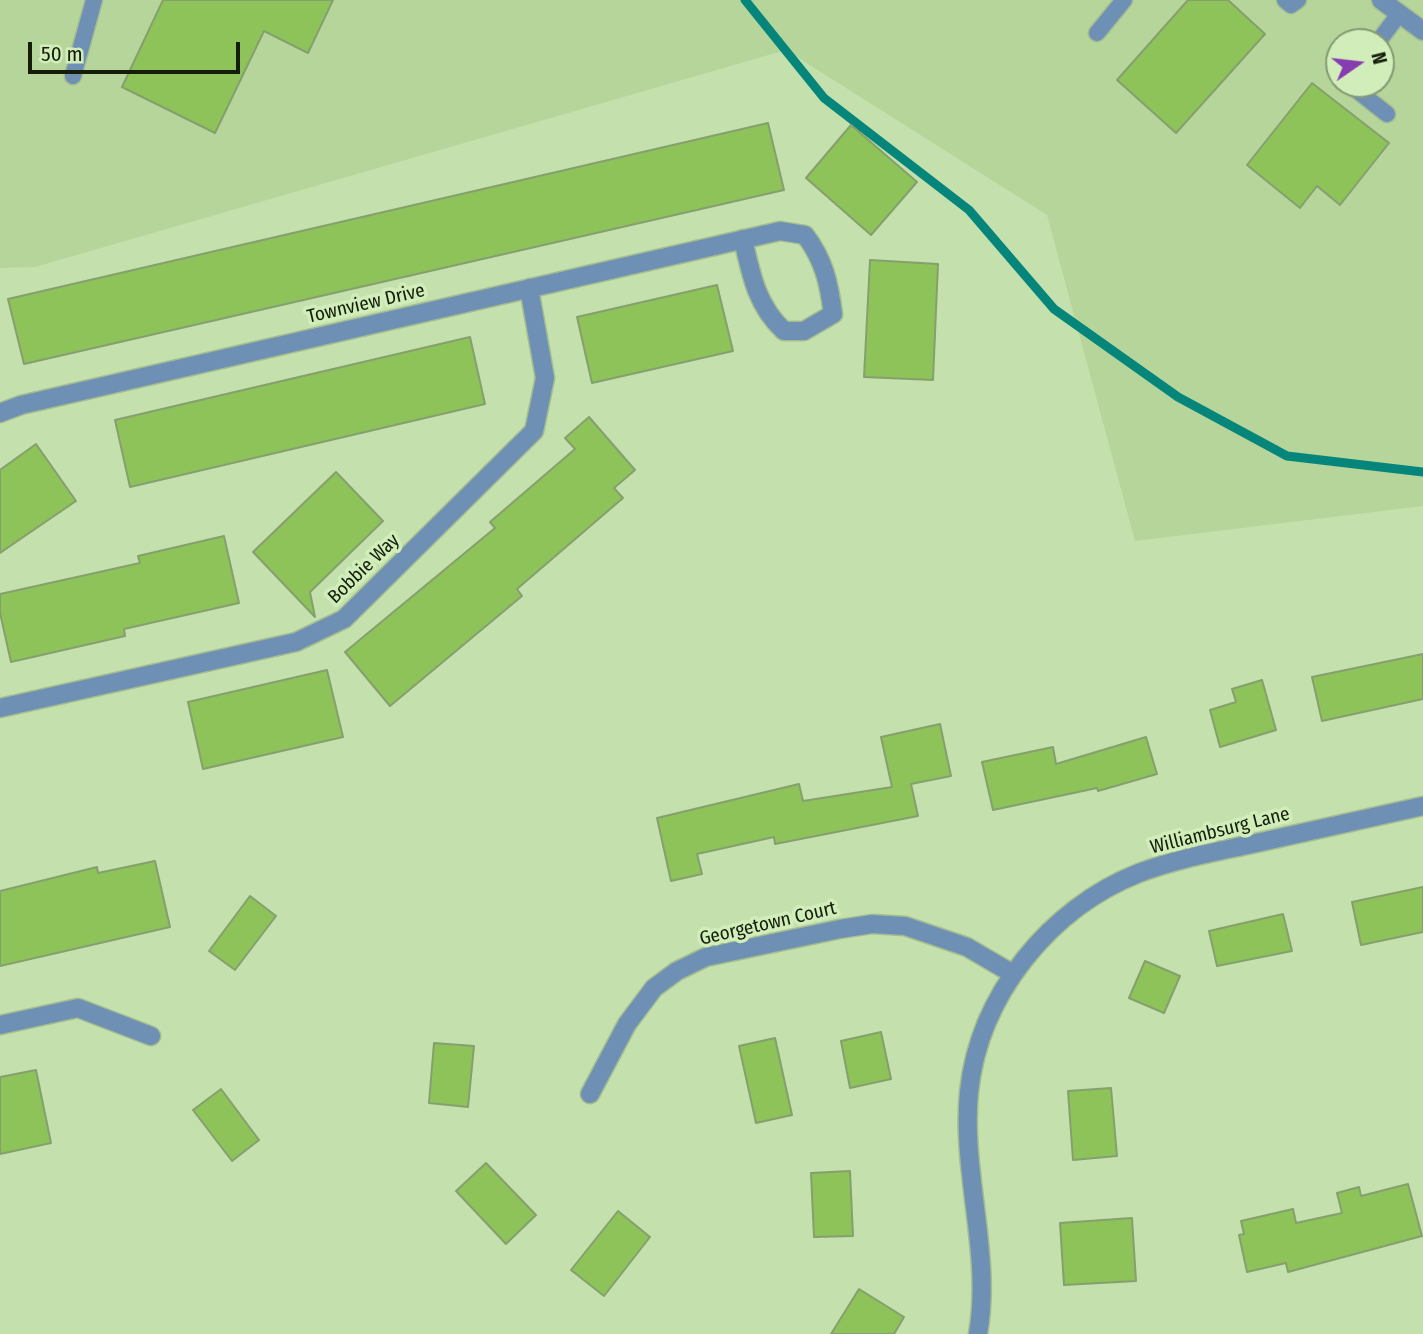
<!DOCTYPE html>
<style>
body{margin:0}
#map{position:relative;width:1423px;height:1334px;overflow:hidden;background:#c4e0ad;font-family:"Fira Sans Condensed",sans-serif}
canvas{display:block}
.north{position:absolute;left:1325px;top:28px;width:70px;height:70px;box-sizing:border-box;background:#d1edb9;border:2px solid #859a73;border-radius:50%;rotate:76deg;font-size:19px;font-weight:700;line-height:28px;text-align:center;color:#131d0a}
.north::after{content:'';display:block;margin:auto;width:24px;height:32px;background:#873db0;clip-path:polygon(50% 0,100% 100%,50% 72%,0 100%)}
.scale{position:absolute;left:28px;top:42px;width:212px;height:32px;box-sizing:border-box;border:4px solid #131d0a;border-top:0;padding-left:9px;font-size:21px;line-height:24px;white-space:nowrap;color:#131d0a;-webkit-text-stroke:5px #d1edb9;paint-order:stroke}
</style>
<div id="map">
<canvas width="1423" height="1334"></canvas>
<div class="north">N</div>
<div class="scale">50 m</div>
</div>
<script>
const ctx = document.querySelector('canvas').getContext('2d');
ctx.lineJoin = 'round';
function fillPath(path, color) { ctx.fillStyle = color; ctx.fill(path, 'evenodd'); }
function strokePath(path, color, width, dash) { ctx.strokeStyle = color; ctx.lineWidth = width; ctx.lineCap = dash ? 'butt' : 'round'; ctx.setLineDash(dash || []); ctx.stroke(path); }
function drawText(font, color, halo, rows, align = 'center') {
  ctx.font = font + ' "Fira Sans Condensed",sans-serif'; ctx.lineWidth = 7; ctx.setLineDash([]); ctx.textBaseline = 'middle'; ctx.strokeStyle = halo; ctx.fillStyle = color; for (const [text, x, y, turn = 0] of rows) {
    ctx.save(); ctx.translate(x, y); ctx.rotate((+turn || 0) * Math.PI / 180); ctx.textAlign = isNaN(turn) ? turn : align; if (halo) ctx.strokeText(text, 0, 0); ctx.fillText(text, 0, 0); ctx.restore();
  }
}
const built = new Path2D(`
 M 0,0 L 1423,0 L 1423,506 L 1135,541 L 1047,215 L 786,50 L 35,267 L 0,268 ZM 1339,42 L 1381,42 L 1381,84 L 1339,84 Z`);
const stream = new Path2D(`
 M 745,0 L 824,98 L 969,210 L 1054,309 L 1178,397 L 1287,456 L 1423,472`);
const building = new Path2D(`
 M 163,0 L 333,0 L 308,53 L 264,31 L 215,133 L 122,87 Z
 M 1188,0 L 1228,0 L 1265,34 L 1176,133 L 1117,80 Z
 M 1312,83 L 1389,143 L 1340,205 L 1317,186 L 1300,208 L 1247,165 Z
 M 768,123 L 784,190 L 24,364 L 8,299 Z
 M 851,125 L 917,182 L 871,235 L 806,178 Z
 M 870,260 L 938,264 L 933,380 L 864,377 Z
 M 717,285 L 733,351 L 592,383 L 577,317 Z
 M 470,337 L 485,404 L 130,487 L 115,420 Z
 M 589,417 L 635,470 L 614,488 L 623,498 L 517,589 L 522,596 L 390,706 L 345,652 L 495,528 L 490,522 L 575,449 L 565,438 Z
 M 36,444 L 76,501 L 0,553 L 0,470 Z
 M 336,472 L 383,521 L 310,592 L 315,617 L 253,552 Z
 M 224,536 L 239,603 L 124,629 L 125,636 L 11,662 L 0,613 L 0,594 L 140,563 L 138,556 Z
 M 1423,654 L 1423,699 L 1322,721 L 1312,677 Z
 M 327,670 L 343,737 L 203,769 L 188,702 Z
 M 1262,680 L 1276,730 L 1220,747 L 1210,710 L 1236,702 L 1232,689 Z
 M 940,724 L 951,776 L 911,784 L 918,816 L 775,844 L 774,837 L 697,854 L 702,874 L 671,881 L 657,818 L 799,784 L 803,801 L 892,787 L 881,737 Z
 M 1146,737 L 1157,774 L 1098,791 L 1097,788 L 993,810 L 982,762 L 1053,747 L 1056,764 Z
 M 155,861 L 170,927 L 0,966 L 0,891 L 97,867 L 98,873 Z
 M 1423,887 L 1423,932 L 1361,945 L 1352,902 Z
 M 250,896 L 276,916 L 235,970 L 209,951 Z
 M 1283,914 L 1292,951 L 1217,966 L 1209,931 Z
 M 1145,961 L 1180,976 L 1164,1013 L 1129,998 Z
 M 881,1032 L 891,1079 L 850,1088 L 841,1041 Z
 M 775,1038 L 792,1115 L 756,1123 L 739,1046 Z
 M 434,1043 L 474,1046 L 468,1107 L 429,1103 Z
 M 36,1070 L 51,1143 L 0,1154 L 0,1077 Z
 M 1111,1088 L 1117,1156 L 1073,1160 L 1068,1091 Z
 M 221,1089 L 259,1140 L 232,1161 L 193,1110 Z
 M 486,1163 L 536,1215 L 506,1244 L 456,1191 Z
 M 850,1171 L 853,1236 L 814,1237 L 811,1173 Z
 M 1408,1184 L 1422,1236 L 1288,1272 L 1286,1263 L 1247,1272 L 1239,1235 L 1244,1234 L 1241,1221 L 1293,1209 L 1296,1223 L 1342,1213 L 1337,1193 L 1359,1187 L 1361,1196 Z
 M 618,1211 L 650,1237 L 604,1296 L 571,1270 Z
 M 1132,1218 L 1136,1281 L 1064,1285 L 1060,1223 Z
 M 859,1289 L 904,1317 L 894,1334 L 831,1334 Z`);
const service = new Path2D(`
 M 1285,0 L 1291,5 L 1298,0
 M 1097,33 L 1124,0
 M 1378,42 L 1399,14
 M 73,76 L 94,0
 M 1349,84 L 1387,114`);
const minor = new Path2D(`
 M 1381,0 L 1423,31
 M 0,413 L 21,405 L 780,231 L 805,235 C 824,260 829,283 833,314 L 804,331 L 784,331 C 757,306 751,275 743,239
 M 0,708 L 296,642 L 344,619 L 534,431 L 545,378 L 529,288
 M 0,1025 L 78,1008 L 151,1036
 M 590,1094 L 627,1024 L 654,988 L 677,971 L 706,957 L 840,929 L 872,924 L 905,926 L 967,947 L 1013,974
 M 978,1334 C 992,1253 961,1173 969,1092 C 979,995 1050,908 1139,873 C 1176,859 1215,852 1252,844 C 1309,831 1366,819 1423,806`);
const streetNames = [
 ["Townview Drive",366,304,-13],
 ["Bobbie Way",364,569,-44],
 ["Williambsurg Lane",1220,831,-14],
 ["Georgetown Court",768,924,-13]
];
fillPath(built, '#b6d59b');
strokePath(stream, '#06857b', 9);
fillPath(building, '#8ec359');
strokePath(building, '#85a06f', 2);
strokePath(service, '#a4bd90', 19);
strokePath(minor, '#a4bd90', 21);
strokePath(service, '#6f90b5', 16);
strokePath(minor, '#6f90b5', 18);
drawText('19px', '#131d0a', '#d1edb9', streetNames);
</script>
